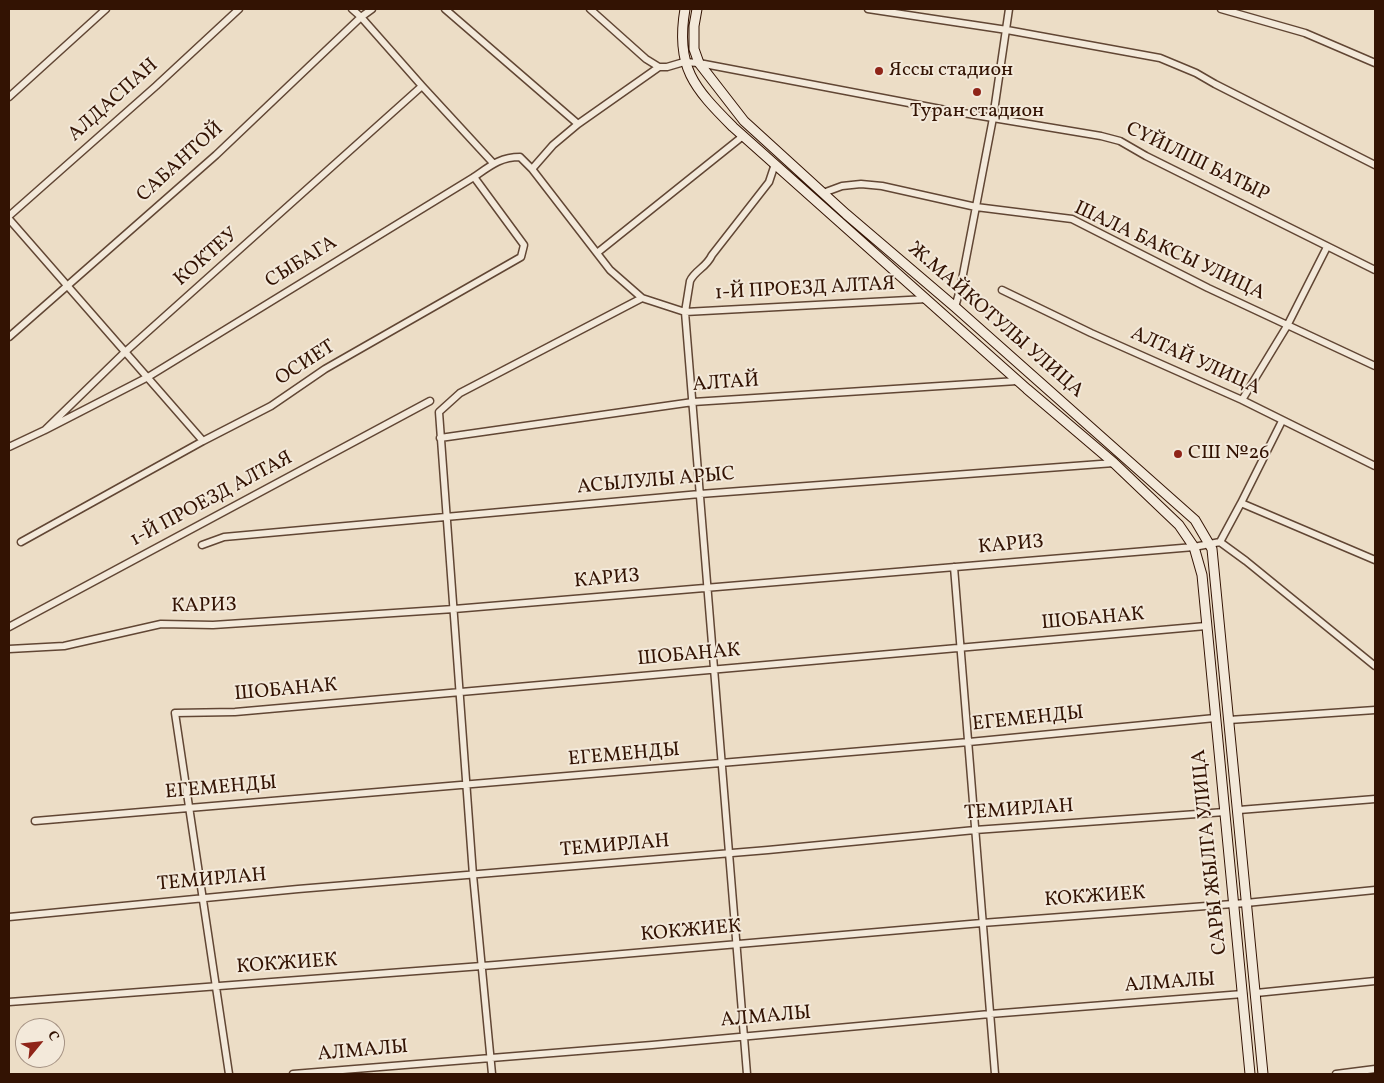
<!DOCTYPE html>
<meta charset="utf-8">
<style>
body{margin:0}
#map{position:relative;width:1384px;height:1083px;overflow:hidden;background:#ecddc6;font-family:Vollkorn,serif}
canvas{display:block}
.frame{position:absolute;inset:0;border:10px solid #331303;pointer-events:none}
.north{position:absolute;left:15px;top:1018px;width:50px;height:50px;box-sizing:border-box;background:#f3e9da;border:1px solid #a69384;border-radius:50%;rotate:62deg;font-size:14px;font-weight:700;line-height:20px;text-align:center;color:#331303}
.north::after{content:'';display:block;margin:auto;width:18px;height:22px;background:#8f2418;clip-path:polygon(50% 0,100% 100%,50% 72%,0 100%)}
</style>
<div id="map">
<canvas width="1384" height="1083"></canvas>
<div class="frame"></div>
<div class="north">С</div>
</div>
<script>
const ctx = document.querySelector('canvas').getContext('2d');
ctx.lineJoin = 'round';
function strokePath(path, color, width, dash) { ctx.strokeStyle = color; ctx.lineWidth = width; ctx.lineCap = dash ? 'butt' : 'round'; ctx.setLineDash(dash || []); ctx.stroke(path); }
function drawText(font, color, halo, rows, align = 'center') {
  ctx.font = font + ' Vollkorn,serif'; ctx.lineWidth = 4; ctx.setLineDash([]); ctx.textBaseline = 'middle'; ctx.strokeStyle = halo; ctx.fillStyle = color; for (const [text, x, y, turn = 0] of rows) {
    ctx.save(); ctx.translate(x, y); ctx.rotate((+turn || 0) * Math.PI / 180); ctx.textAlign = isNaN(turn) ? turn : align; if (halo) ctx.strokeText(text, 0, 0); ctx.fillText(text, 0, 0); ctx.restore();
  }
}
const street = new Path2D(`
 M 352,9 L 361,17 L 422,86 L 493,163
 M 445,9 L 578,124 L 659,67
 M 590,9 L 646,59 L 659,67 L 667,67 L 684,62 L 699,63 L 951,111 L 1101,136 L 1120,141 L 1146,156 L 1375,270
 M 868,9 L 1007,30 L 1160,58 L 1196,73 L 1215,84 L 1375,165
 M 1221,9 L 1305,33 L 1375,63
 M 9,97 L 106,9
 M 532,169 L 553,145 L 578,124
 M 823,193 L 842,186 L 861,184 L 882,186 L 976,207 L 1072,219 L 1208,288 L 1375,366
 M 9,216 L 156,86 L 239,9
 M 9,219 L 203,441
 M 597,253 L 743,136
 M 1002,290 L 1091,333 L 1242,400 L 1375,466
 M 955,307 L 960,290 L 993,118 L 1009,9
 M 9,337 L 216,155 L 361,17 L 372,9
 M 1242,400 L 1287,326 L 1327,247
 M 45,430 L 148,377 L 474,177 C 490,166 500,157 520,157 L 532,169 L 610,270 L 642,298 L 685,312 L 927,299
 M 440,438 L 693,402 L 1017,381
 M 9,447 L 45,430 L 125,352 L 422,86
 M 1241,503 L 1282,421
 M 21,542 L 203,441 L 271,406 L 325,369 L 521,257 L 524,245 L 474,177
 M 1220,542 L 1246,561 L 1375,666
 M 202,545 L 224,537 L 700,494 L 1114,463
 M 954,567 L 995,1074
 M 9,627 L 430,401
 M 9,649 L 64,646 L 161,624 L 213,625 L 454,609 L 1194,547 L 1220,542 L 1241,503 L 1375,560
 M 1229,720 L 1375,710
 M 1239,810 L 1375,799
 M 35,821 L 969,742 L 1215,718
 M 9,917 L 298,889 L 768,850 L 975,830 L 1225,812
 M 1256,993 L 1375,981
 M 9,1002 L 495,965 L 982,923 L 1246,903 L 1375,890
 M 229,1074 L 175,713 L 235,712 L 1206,626
 M 293,1074 L 652,1045 L 990,1014 L 1243,994
 M 492,1074 L 473,875 L 439,412 L 460,393 L 642,298
 M 747,1074 L 685,312 L 690,281 C 695,270 706,268 712,255 L 769,182 L 775,164
 M 1336,1074 L 1375,1069`);
const secondary = new Path2D(`
 M 685,9 C 675,67 694,88 733,127 L 1027,389 L 1114,463 L 1179,525 L 1194,547 L 1202,575 L 1250,1074
 M 697,9 L 694,26 L 694,49 L 699,63 L 744,121 L 846,214 L 955,307 L 1195,520 L 1212,549 L 1263,1074`);
const markers = [
 [879,71,5,"#8f2418"],
 [977,92,5,"#8f2418"],
 [1178,454,5,"#8f2418"]
];
const poiNames = [
 ["Яссы стадион",889,71],
 ["Туран стадион",977,112,"center"],
 ["СШ №26",1188,454]
];
const streetNames = [
 ["АЛДАСПАН",114,101,-42],
 ["САБАНТОЙ",181,163,-42],
 ["СҮЙІЛІШ БАТЫР",1197,163,26],
 ["ШАЛА БАКСЫ УЛИЦА",1169,252,25],
 ["КОКТЕУ",207,258,-41],
 ["СЫБАГА",302,263,-32],
 ["1-Й ПРОЕЗД АЛТАЯ",805,290,-3],
 ["Ж.МАЙКОТУЛЫ УЛИЦА",995,321,41],
 ["АЛТАЙ УЛИЦА",1195,362,24],
 ["ОСИЕТ",306,364,-33],
 ["АЛТАЙ",726,384,-4],
 ["АСЫЛУЛЫ АРЫС",656,482,-5],
 ["1-Й ПРОЕЗД АЛТАЯ",212,500,-28],
 ["КАРИЗ",1011,546,-5],
 ["КАРИЗ",607,580,-5],
 ["КАРИЗ",204,607,-1],
 ["ШОБАНАК",1093,620,-5],
 ["ШОБАНАК",689,656,-5],
 ["ШОБАНАК",286,691,-5],
 ["ЕГЕМЕНДЫ",1028,720,-6],
 ["ЕГЕМЕНДЫ",624,756,-5],
 ["ЕГЕМЕНДЫ",221,789,-5],
 ["ТЕМИРЛАН",1019,811,-4],
 ["ТЕМИРЛАН",615,847,-5],
 ["САРЫ ЖЫЛГА УЛИЦА",1211,852,-96],
 ["ТЕМИРЛАН",212,881,-5],
 ["КОКЖИЕК",1095,898,-4],
 ["КОКЖИЕК",691,932,-5],
 ["КОКЖИЕК",287,965,-4],
 ["АЛМАЛЫ",1170,984,-4],
 ["АЛМАЛЫ",766,1018,-5],
 ["АЛМАЛЫ",363,1052,-5]
];
strokePath(street, '#614634', 9);
strokePath(secondary, '#331303', 11);
strokePath(street, '#f3e9da', 6);
strokePath(secondary, '#f3e9da', 9);
for (const [x, y, r, color] of markers) { const dot = new Path2D(); dot.arc(x, y, r, 0, 2 * Math.PI); ctx.fillStyle = color; ctx.fill(dot); strokePath(dot, '#f3e9da', 2); }
drawText('20px', '#331303', '#f3e9da', poiNames, 'left');
drawText('20px', '#331303', '#f3e9da', streetNames);
</script>
